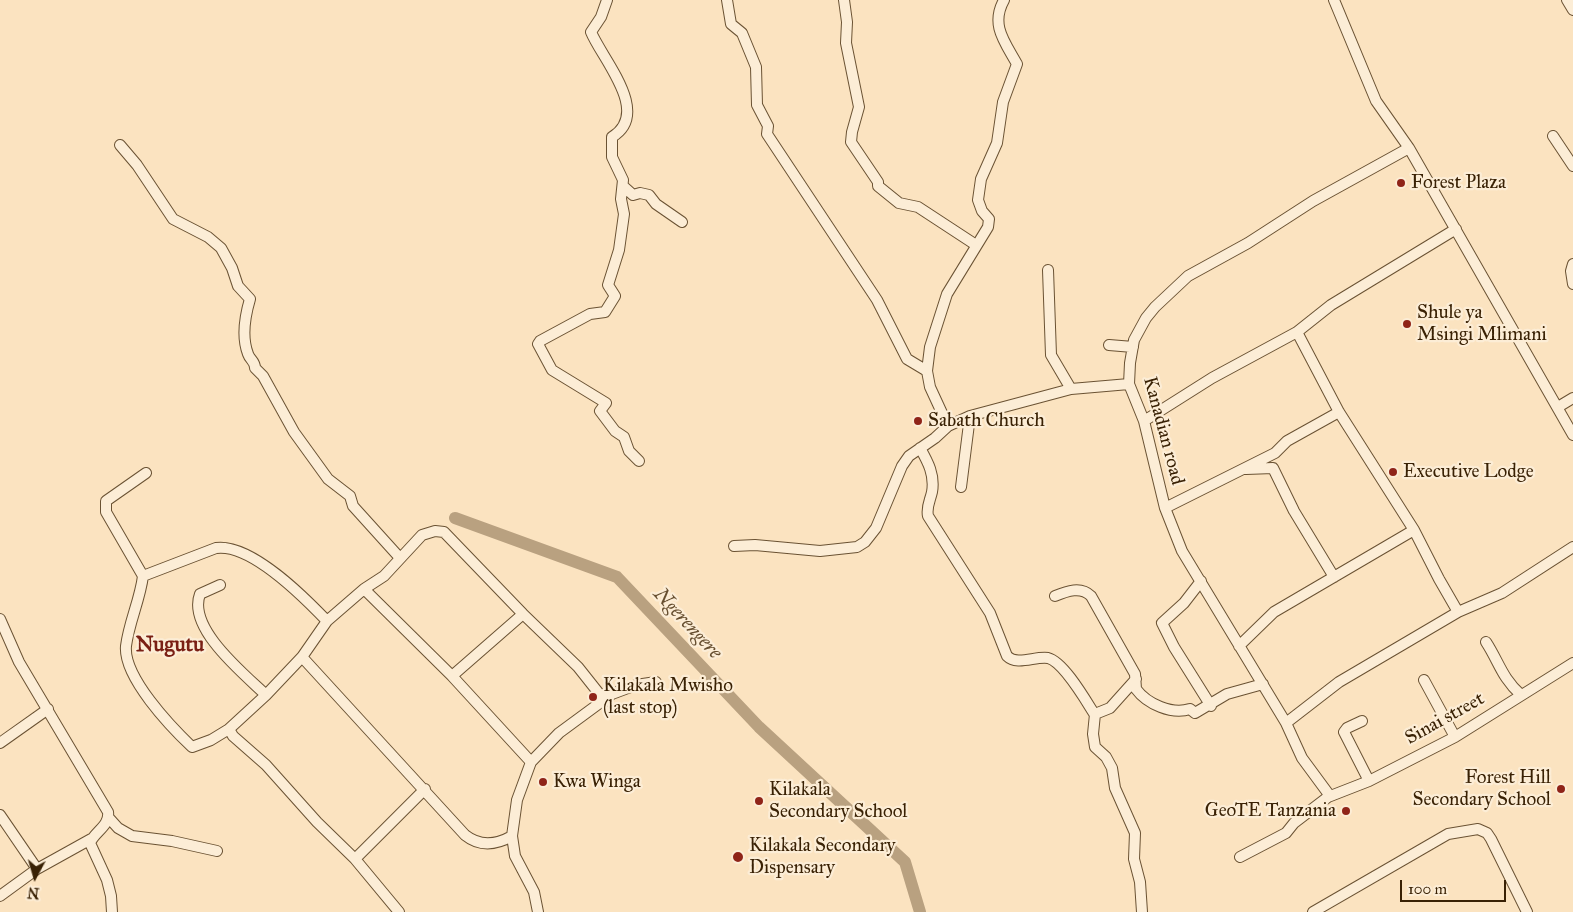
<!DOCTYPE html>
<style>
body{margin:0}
#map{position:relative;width:1573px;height:912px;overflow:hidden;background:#fbe3c0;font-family:"IM FELL Great Primer",serif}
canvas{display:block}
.north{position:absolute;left:10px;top:852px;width:50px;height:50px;-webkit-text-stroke:4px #fcedd6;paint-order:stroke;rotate:186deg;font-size:14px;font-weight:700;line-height:20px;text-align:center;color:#392104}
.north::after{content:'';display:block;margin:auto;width:18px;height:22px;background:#392104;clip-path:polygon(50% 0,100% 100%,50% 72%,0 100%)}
.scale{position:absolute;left:1400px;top:880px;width:106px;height:22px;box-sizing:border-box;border:2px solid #392104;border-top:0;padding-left:6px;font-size:15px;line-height:18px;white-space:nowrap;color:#392104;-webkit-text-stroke:4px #fcedd6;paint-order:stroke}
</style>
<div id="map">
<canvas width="1573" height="912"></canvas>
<div class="north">N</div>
<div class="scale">100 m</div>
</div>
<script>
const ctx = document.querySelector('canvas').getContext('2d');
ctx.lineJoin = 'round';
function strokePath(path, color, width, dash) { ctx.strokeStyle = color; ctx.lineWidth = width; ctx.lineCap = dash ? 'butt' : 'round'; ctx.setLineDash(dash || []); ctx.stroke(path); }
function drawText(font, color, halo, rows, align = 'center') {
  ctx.font = font + ' "IM FELL Great Primer",serif'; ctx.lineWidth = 4.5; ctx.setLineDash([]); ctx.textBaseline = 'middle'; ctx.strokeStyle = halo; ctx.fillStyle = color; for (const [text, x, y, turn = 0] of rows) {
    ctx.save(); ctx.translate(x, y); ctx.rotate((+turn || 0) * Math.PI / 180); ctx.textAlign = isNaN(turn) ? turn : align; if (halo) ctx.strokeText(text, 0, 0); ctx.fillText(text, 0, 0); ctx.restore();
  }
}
const river = new Path2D(`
 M 455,518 L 617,577 L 759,727 L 905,862 L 920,912`);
const minor = new Path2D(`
 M 607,0 L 601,17 L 591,32 C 602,59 652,113 612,137 L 612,157 L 623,180 L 621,199 L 624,214 L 619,250 L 608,285 L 615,296 L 605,312 L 590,314 L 540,341 L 538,344 L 552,370 L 606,403 L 600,411 L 615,431 L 624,437 L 629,451 L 639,461
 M 727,0 L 731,24 L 742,33 L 756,67 L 757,105 L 768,126 L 767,134 L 877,300 L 907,359 L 927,371
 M 844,0 L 847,22 L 846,43 L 859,107 L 852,132 L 851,142 L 878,182 L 878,186 L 899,203 L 918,207 L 976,245
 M 1334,0 L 1376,101 L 1409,148 L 1573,435
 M 1567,0 L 1573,10
 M 1553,136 L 1573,166
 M 120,145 L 137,165 L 173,219 L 208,237 L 221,248 L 232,268 L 238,286 L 250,299 C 245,316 241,336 248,354 C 250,360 255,361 255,368 L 263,376 L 294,432 L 328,479 L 350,496 L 353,506 L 400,558
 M 623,186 L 633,195 L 640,193 L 649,195 L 656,204 L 682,222
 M 1573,264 L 1571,271 L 1573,284
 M 1048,270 L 1051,355 L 1071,389
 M 1297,332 L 1339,412 L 1414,530 L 1439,579 L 1458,612
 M 1109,345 L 1133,347
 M 1558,407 L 1573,398
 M 1144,421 L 1212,378 L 1297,332 L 1331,305 L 1456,229
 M 948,426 L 930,387 L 927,371 L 930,347 L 947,294 L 988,227 L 989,219 L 982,211 L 978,200 L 981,179 L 997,143 L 1003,102 L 1017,64 C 1005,42 990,25 1004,0
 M 920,448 C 928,462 935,475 932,492 C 930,501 926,507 928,516 L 990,613 L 1007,656 C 1017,666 1035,656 1048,658 C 1064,662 1086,701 1095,715
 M 1246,469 L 1273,468 L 1294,511 L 1334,577
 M 146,473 L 106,501 L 106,512 L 143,576 C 140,600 129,622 126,646 C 123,677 171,727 192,747 L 211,740 L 229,729
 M 961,487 L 970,416
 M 1165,508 L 1275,453 L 1287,441 L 1339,412
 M 734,546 L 755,545 L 820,551 L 857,547 L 865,542 L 876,528 L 902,466 L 909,456 L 935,438 L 948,426 L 970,416 L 1071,389 L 1129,384
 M 143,576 L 216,548 C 251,543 305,598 327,621
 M 1201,581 L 1184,603 L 1162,623 L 1174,647 L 1211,706
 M 220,585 L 200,594 C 187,628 243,673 266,695
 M 364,589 L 452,676 L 531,762
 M 1055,596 C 1067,591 1081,586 1091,596 L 1135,674 L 1136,689 C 1147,704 1172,715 1190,709 L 1195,713 L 1227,694 L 1263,684
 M 0,619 L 19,662 L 108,812 C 110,826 94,832 90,843 L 107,880 L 111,896 L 112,912
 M 1486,642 C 1499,662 1502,678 1521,695
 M 1239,646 L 1274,612 L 1414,530
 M 302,657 L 465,835 C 480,847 496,845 512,836
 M 452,676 L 523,614
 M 1136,679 L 1110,708 L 1095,714 L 1093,734 L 1095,747 L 1106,757 L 1112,768 L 1115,788 L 1135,833 L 1134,859 L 1140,882 L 1142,912
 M 1424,680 L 1455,737
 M 1362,721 L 1347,728 L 1344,732 L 1369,781
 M 1286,723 L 1339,682 L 1458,612 L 1502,593 L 1573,547
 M 0,743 L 48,709
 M 1330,796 L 1302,758 L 1286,723 L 1182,551 L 1165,508 L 1144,421 L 1129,384 L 1130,363 L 1134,340 L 1146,318 L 1155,307 L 1188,276 L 1248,243 L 1313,201 L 1409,148
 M 0,815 L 37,869
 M 109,818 L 118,828 L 132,836 L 172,841 L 217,851
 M 1240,857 L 1286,833 L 1294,823 L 1328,797 L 1369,781 L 1455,737 L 1573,663
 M 355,859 L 425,789
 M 0,896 L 37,869 L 91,839
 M 399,912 L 355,859 L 317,822 L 266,765 L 233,736 L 229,729 L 266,695 L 302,657 L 327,621 L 364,589 L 384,576 L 422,535 L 435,531 L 444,532 L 523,614 L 578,667 L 605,701
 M 538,912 L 534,892 L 515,856 L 512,836 L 517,800 L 531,762 L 559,733 L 612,694 L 636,685 L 656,682
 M 1313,912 L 1448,834 L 1478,829 L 1487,833 L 1491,839 L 1527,912`);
const markers = [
 [1401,183,5,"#8f2418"],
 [1407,324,5,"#8f2418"],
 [918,421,5,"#8f2418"],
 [1393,472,5,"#8f2418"],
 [593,697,5,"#8f2418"],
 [543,782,5,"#8f2418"],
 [1561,789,5,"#8f2418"],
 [759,801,5,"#8f2418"],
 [1346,811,5,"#8f2418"],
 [738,857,6,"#8f2418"]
];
const poiNames = [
 ["Forest Plaza",1411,183],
 ["Shule ya",1417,313],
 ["Msingi Mlimani",1417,335],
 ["Sabath Church",928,421],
 ["Executive Lodge",1403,472],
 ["Kilakala Mwisho",603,686],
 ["(last stop)",603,708],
 ["Forest Hill",1551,778,"right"],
 ["Secondary School",1551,800,"right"],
 ["Kwa Winga",553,782],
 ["Kilakala",769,790],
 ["Secondary School",769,812],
 ["GeoTE Tanzania",1336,811,"right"],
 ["Kilakala Secondary",749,846],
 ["Dispensary",749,868]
];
const streetNames = [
 ["Kanadian road",1163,431,75],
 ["Sinai street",1445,719,-29]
];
const waterNames = [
 ["Ngerengere",687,624,47]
];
const quarterNames = [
 ["Nugutu",170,646]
];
strokePath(river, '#b9a180', 12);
strokePath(minor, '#6a5233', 12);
strokePath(minor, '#fcedd6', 10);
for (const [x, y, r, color] of markers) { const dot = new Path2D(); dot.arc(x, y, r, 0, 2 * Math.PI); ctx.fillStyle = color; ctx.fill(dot); strokePath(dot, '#fcedd6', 2); }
drawText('19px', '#392104', '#fcedd6', poiNames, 'left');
drawText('19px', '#392104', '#fcedd6', streetNames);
drawText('italic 20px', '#664e2f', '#fcedd6', waterNames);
drawText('bold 21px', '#7a1f14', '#fcedd6', quarterNames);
</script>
